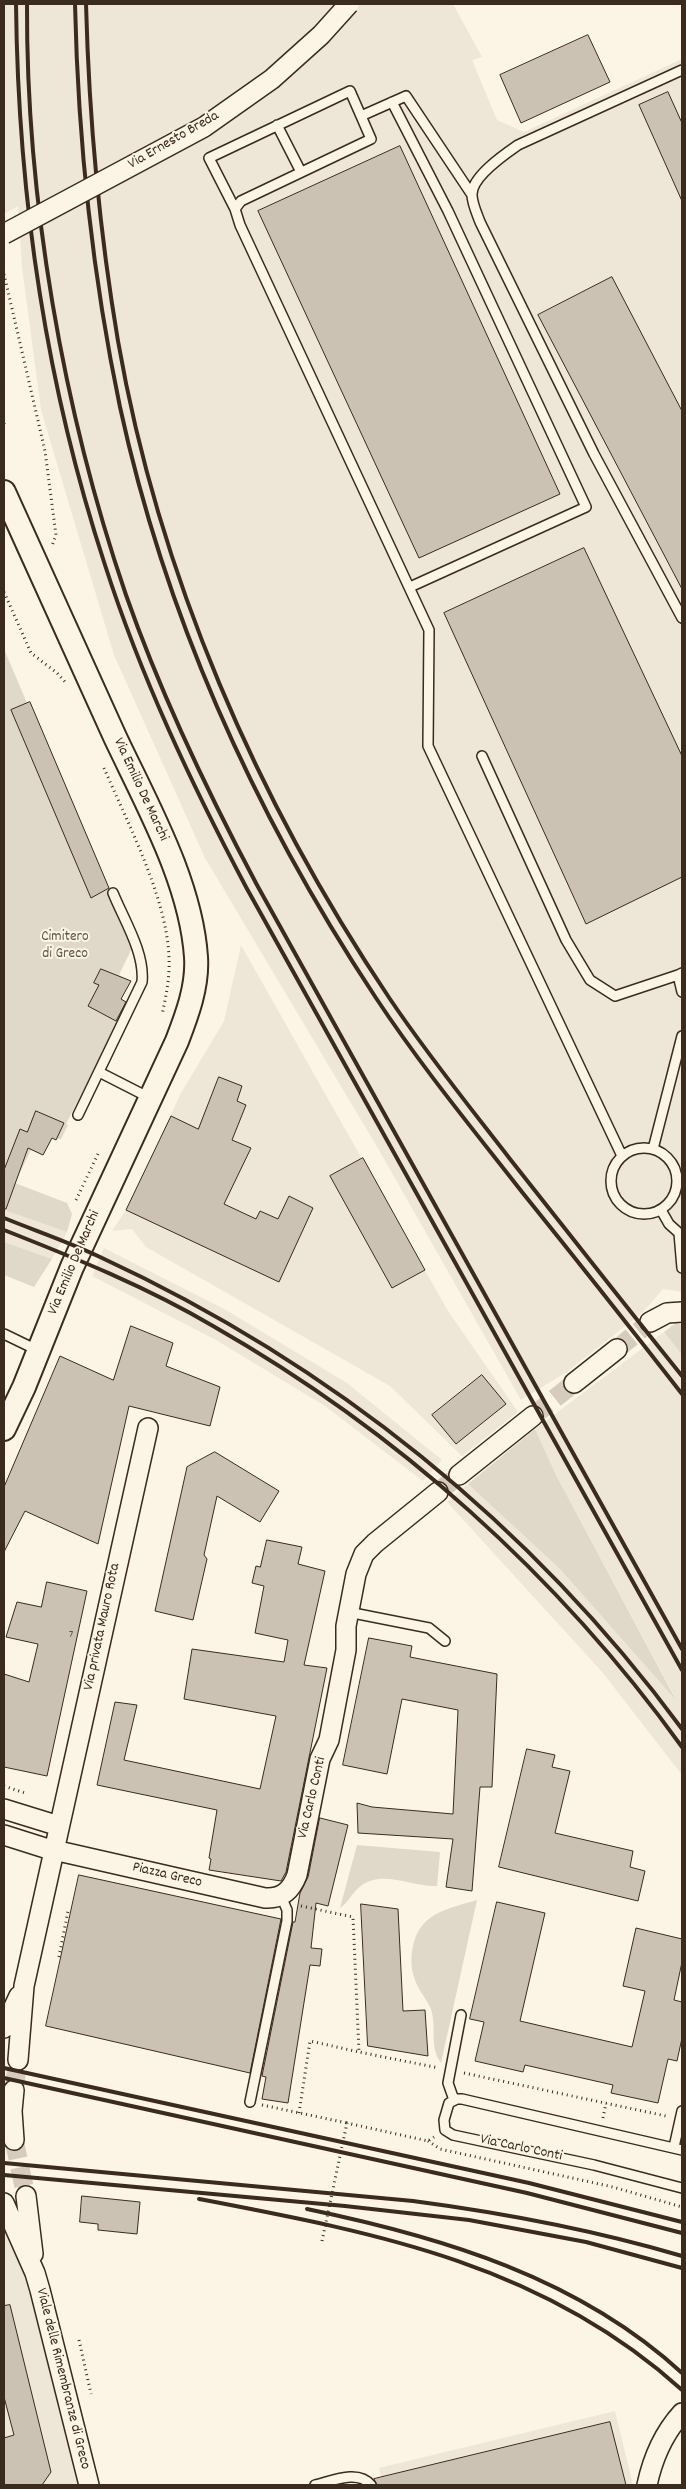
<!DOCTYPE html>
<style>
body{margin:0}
#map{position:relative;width:686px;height:2489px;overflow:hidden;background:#fcf5e5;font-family:Dekko,sans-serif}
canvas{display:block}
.frame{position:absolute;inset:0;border:5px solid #3b2a1e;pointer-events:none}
</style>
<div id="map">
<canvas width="686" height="2489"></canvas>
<div class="frame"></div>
</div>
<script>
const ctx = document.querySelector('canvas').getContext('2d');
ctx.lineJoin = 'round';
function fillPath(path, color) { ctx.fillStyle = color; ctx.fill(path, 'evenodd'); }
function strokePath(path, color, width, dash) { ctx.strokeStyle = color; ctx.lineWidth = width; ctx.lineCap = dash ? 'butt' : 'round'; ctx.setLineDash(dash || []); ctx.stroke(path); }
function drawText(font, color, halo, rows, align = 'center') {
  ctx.font = font + ' Dekko,sans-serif'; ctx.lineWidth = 4; ctx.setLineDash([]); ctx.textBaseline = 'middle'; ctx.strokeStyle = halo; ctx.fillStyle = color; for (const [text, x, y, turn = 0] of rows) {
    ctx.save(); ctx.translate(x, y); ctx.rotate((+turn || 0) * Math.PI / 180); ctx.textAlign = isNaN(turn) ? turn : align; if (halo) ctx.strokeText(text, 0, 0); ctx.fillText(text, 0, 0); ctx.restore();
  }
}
const built = new Path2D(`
 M 4,4 L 453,4 L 482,57 L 472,60 L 497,120 L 524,132 L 682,59 L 682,1292 L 663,1289 L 643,1312 L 568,1371 L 521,1400 L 376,1145 L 205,858 L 114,655 L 41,410 L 22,267 L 18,206 L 4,214 Z
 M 241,945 L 448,1311 L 518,1412 L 462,1456 L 390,1386 L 146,1247 L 132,1229 L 112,1231 L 126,1210 L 181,1093 L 224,1021 Z
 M 4,1210 L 67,1232 L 52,1259 L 4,1242 Z
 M 104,1248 L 226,1310 L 347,1383 L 442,1460 L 423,1481 L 325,1406 L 216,1340 L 92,1276 Z
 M 664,1332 L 682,1355 L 682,1775 L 603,1673 L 447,1502 L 468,1484 L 560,1569 L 675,1697 L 556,1475 L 535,1429 Z
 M 4,2217 L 29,2273 L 80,2485 L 4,2485 Z
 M 615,2411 L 633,2485 L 383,2485 L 379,2468 Z`);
const green = new Path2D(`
 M 4,649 L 27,703 L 30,702 L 110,890 L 108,891 L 132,948 L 119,975 L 131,981 L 121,999 L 128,1003 L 66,1124 L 68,1125 L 61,1139 L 52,1138 L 43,1155 L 31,1150 L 15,1183 L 67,1203 L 72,1214 L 67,1232 L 4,1210 Z
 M 4,1242 L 52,1259 L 34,1287 L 4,1275 Z
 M 676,1323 L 682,1325 L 682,1355 L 664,1332 Z
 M 535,1429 L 556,1475 L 676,1700 L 560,1569 L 468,1484 Z
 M 357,1845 L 440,1852 L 437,1886 C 411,1887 386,1870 362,1885 C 353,1891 349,1902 340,1908 Z
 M 477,1900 L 441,2063 C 428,2044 438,2026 430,2007 C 425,1997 417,1988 414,1977 C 410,1965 411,1953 414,1942 C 422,1912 451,1908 477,1900 Z`);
const building = new Path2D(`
 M 588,35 L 610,82 L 521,123 L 500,75 Z
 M 668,92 L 682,123 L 682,201 L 639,105 Z
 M 400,146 L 560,494 L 419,558 L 258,211 Z
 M 612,277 L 682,411 L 682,589 L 538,315 Z
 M 584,548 L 682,756 L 682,877 L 586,924 L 444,613 Z
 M 30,702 L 109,888 L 91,898 L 11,710 Z
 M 101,969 L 131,981 L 121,999 L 126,1002 L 116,1021 L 88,1006 L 99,985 L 94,983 Z
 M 219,1077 L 242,1086 L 237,1101 L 246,1105 L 232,1140 L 251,1148 L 224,1204 L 256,1219 L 260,1211 L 278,1219 L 289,1196 L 313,1208 L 279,1282 L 126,1210 L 171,1116 L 198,1129 Z
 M 36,1111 L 64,1123 L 56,1140 L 52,1138 L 43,1155 L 28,1148 L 6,1209 L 4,1209 L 4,1170 L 20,1129 L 27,1132 Z
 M 363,1158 L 425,1270 L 392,1288 L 330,1176 Z
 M 131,1326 L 173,1343 L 166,1366 L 220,1387 L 210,1426 L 129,1406 L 98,1544 L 25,1511 L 4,1552 L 4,1487 L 60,1356 L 113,1380 Z
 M 482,1375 L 506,1404 L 456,1444 L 432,1415 Z
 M 215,1452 L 279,1491 L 260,1522 L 217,1496 L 204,1555 L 207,1559 L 193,1620 L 155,1611 L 187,1467 Z
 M 267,1540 L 302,1547 L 298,1564 L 325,1571 L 304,1665 L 327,1668 L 286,1872 L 281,1881 L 209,1870 L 211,1859 L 209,1858 L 217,1810 L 97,1785 L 115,1702 L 137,1705 L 124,1760 L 260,1789 L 276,1716 L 184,1699 L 192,1649 L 284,1662 L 288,1640 L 255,1633 L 264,1586 L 252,1583 L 256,1566 L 260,1567 Z
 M 47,1582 L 87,1591 L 47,1776 L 4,1767 L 4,1674 L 29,1682 L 38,1644 L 6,1637 L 17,1602 L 41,1607 Z
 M 369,1638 L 412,1646 L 410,1657 L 497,1674 L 492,1787 L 480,1787 L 472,1891 L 446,1887 L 453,1839 L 358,1833 L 357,1803 L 372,1807 L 453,1814 L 458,1710 L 402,1699 L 387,1774 L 343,1765 Z
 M 527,1749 L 555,1755 L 552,1767 L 570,1771 L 555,1833 L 633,1851 L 630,1867 L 645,1871 L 638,1901 L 499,1867 Z
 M 320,1818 L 348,1825 L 328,1906 L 316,1903 L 311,1948 L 322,1949 L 320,1966 L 310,1965 L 288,2103 L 262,2099 L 266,2077 L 262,2076 L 293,1922 L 295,1922 L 300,1893 L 308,1877 Z
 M 79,1875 L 281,1919 L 250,2073 L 46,2026 Z
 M 497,1902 L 545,1913 L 520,2021 L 632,2047 L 645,1991 L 623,1986 L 636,1928 L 682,1939 L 682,1962 L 674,2000 L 682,2002 L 682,2038 L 677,2061 L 668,2059 L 658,2103 L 611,2093 L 613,2085 L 525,2065 L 523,2072 L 475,2061 L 484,2022 L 470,2019 Z
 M 361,1904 L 398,1909 L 403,2011 L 425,2010 L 428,2056 L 368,2046 Z
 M 82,2196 L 140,2202 L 137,2234 L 98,2230 L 98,2224 L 80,2222 Z
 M 10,2305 L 51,2472 L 42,2485 L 4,2485 L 4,2438 L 14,2435 L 4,2397 L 4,2306 Z
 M 610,2422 L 626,2485 L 377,2485 L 374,2479 Z`);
const minorTunnel = new Path2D(`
 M 617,1349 L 650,1322
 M 533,1416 L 574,1383
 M 438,1492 L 459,1475
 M 14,2090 L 18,2060
 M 14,2140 L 26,2196`);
const path = new Path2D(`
 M 4,274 L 45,451 L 56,535 L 52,546
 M 4,423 L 4,424
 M 4,592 L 31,653 L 57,673 L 66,683
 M 104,768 C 128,824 167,898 169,958 C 170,977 166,996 162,1015
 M 76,1200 L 98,1154
 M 4,1786 L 25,1793
 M 301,1906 L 353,1917 L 359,2052 L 439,2068
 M 59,1957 L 68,1911
 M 464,2073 L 666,2116
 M 262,2105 L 347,2123
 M 299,2113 L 310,2041 L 359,2052
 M 603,2118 L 606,2103
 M 428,2141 L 440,2149 L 613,2187 L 682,2207
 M 322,2241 L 347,2123 L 428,2141 L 434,2137
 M 79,2340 L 91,2394`);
const service = new Path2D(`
 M 682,70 L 518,145 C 505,154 471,177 472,195 C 472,203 477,214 480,222 L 594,454 L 682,618
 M 392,102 L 448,211 L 586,507 L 410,587
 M 277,125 L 301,172
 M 472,195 L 406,96 L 361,116 L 371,139 L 241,201 L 235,209 L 240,225 L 429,630 L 428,746 L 622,1156
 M 235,209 L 209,158 L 350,91 L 361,116
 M 482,756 L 566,940 L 590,980 L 615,996 L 678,975
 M 682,973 L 678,975 L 682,992
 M 99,1072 L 150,1098
 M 78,1115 L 142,982 C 145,953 124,920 113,893
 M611 1181a33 33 0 1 1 66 0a33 33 0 1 1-66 0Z
 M 653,1149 L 682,1036
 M 661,1210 L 669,1224 L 679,1233 L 682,1268
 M 4,1334 L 37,1350
 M 348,1612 L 429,1628 L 445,1641
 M 454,2100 L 448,2083 L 461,2015
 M 250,2102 L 287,1921 L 287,1910 L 281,1896
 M 674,2147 L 682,2111
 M 682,2150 L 462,2099 L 457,2099 L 449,2103 L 444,2120 L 445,2130 L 453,2135 L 594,2165 L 682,2188
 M 315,2485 C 332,2481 358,2469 371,2485`);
const minor = new Path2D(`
 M 650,1322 L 667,1313 L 682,1312
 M 574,1383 L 617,1349
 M 459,1475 L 533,1416
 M 4,1809 L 59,1826
 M 4,1835 L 45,1848 L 265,1898 C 282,1899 291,1891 297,1875 L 320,1759 L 329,1740 L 346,1650 L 346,1626 L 356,1574 L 364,1554 L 375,1543 L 438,1492
 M 4,2028 L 19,1996
 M 18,2060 L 24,1986 L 148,1428
 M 14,2090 L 12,2111 L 14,2140
 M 26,2196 L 33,2254
 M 4,2203 L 35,2273 L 40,2290 L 89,2485
 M 647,2485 C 653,2457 663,2434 682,2413`);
const tertiary = new Path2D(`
 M 4,492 C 41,574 78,656 115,737 C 147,805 191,882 196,957 C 198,986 187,1015 177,1041 L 72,1267 L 24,1387 L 4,1429`);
const rail = new Path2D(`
 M 16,4 C 18,193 46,385 105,565 C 141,677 191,783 246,887 L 682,1670
 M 27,4 C 26,198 63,411 126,595 C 161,695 207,791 257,885 L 682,1649
 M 75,4 C 78,139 92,274 120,407 C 166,619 257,818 376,998 C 421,1066 472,1128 522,1192 C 576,1259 629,1326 682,1394
 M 86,4 C 89,117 99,229 118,341 C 159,576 257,801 390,999 C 427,1054 469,1106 510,1159 C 567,1231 624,1304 682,1376
 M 4,1218 C 36,1231 69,1242 100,1257 C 331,1364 531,1524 682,1729
 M 4,1230 C 75,1258 147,1287 213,1326 C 397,1431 558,1575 682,1747
 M 4,2068 L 529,2183 L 682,2222
 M 4,2078 L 527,2193 L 682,2233
 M 4,2163 L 413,2201 C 504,2213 594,2230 682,2256
 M 4,2175 L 345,2206 L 469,2220 L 586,2242 L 682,2268
 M 199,2199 C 376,2233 543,2264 682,2390
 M 307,2209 C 442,2237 579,2278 682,2373`);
const minorBridge = new Path2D(`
 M 4,234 L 204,127 L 272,79 L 321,35 L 349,4`);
const numberNames = [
 ["7",71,1635]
];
const streetNames = [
 ["Via Ernesto Breda",174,141,-30],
 ["Via Emilio De Marchi",140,790,65],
 ["Via Emilio De Marchi",75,1263,-67],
 ["Via privata Mauro Rota",103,1627,-78],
 ["Via Carlo Conti",313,1798,-77],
 ["Piazza Greco",167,1876,13],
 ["Via Carlo Conti",521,2149,12],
 ["Viale delle Rimembranze di Greco",62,2379,76]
];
const parkNames = [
 ["Cimitero",65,938],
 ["di Greco",65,955]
];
fillPath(built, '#eee6d6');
fillPath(green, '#e0d8c8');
fillPath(building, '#ccc2b3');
strokePath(building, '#3b2a1e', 1);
strokePath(minorTunnel, '#d5ccbd', 19, [19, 9]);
strokePath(service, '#3b2a1e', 12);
strokePath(minor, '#3b2a1e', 22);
strokePath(tertiary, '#3b2a1e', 26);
strokePath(path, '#3b2a1e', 3, [1, 4]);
strokePath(service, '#fcf5e5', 9);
strokePath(minor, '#fcf5e5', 19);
strokePath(tertiary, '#fcf5e5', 22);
strokePath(rail, '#3b2a1e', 4);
strokePath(minorBridge, '#3b2a1e', 22, []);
strokePath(minorBridge, '#fcf5e5', 19);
drawText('12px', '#5f5043', null, numberNames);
drawText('15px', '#3b2a1e', '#fcf5e5', streetNames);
drawText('15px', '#645648', '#fcf5e5', parkNames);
</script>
